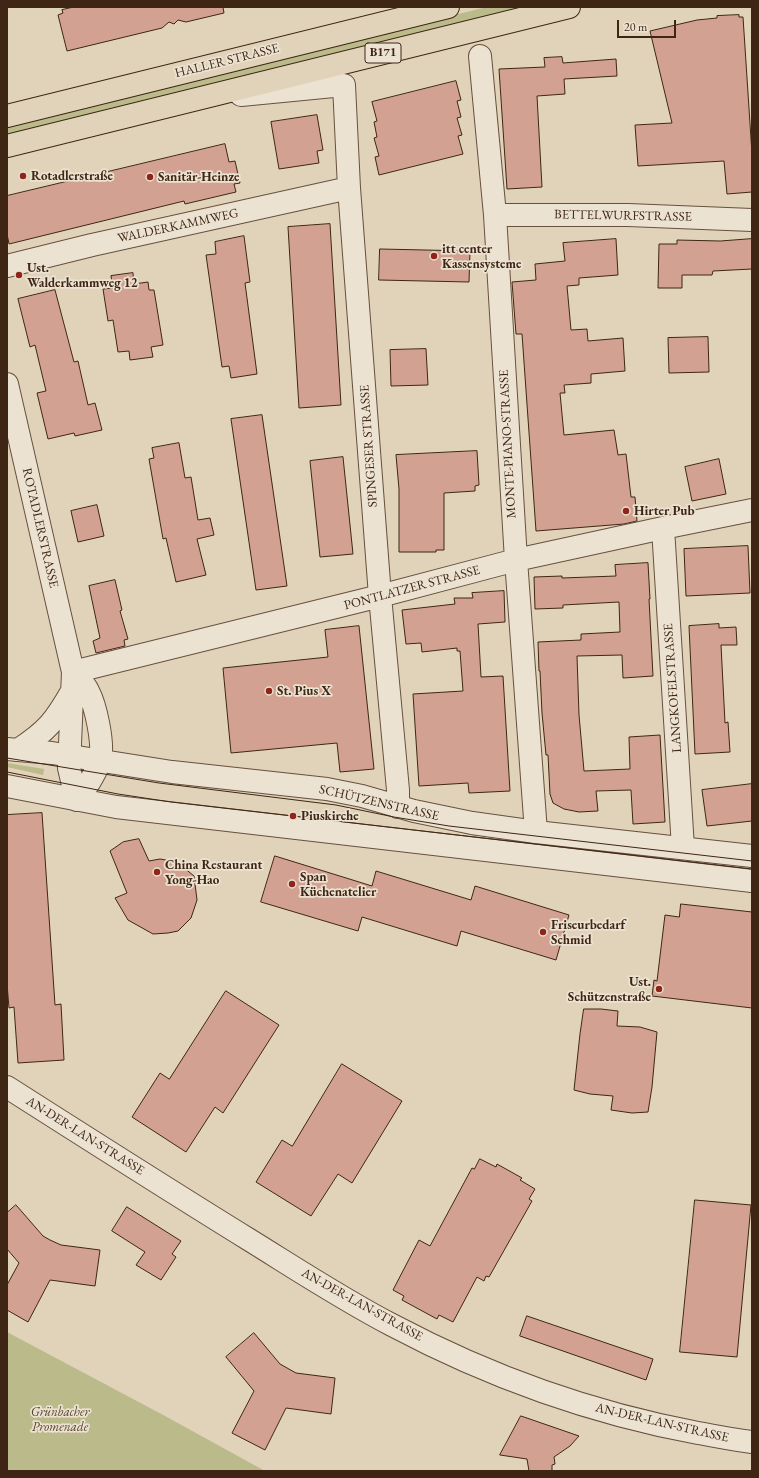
<!DOCTYPE html>
<meta charset="utf-8">
<style>
body{margin:0}
#map{position:relative;width:759px;height:1478px;overflow:hidden;background:#e0d3b9;font-family:"EB Garamond",serif}
canvas{display:block}
.frame{position:absolute;inset:0;border:8px solid #3f2614;pointer-events:none}
.scale{position:absolute;left:617px;top:20px;width:59px;height:18px;box-sizing:border-box;border:2px solid #3f2614;border-top:0;padding-left:5px;font-size:12px;line-height:14px;white-space:nowrap;color:#3f2614;-webkit-text-stroke:3px #ebe2d2;paint-order:stroke}
</style>
<div id="map">
<canvas width="759" height="1478"></canvas>
<div class="frame"></div>
<div class="scale">20 m</div>
</div>
<script>
const ctx = document.querySelector('canvas').getContext('2d');
ctx.lineJoin = 'round';
function fillPath(path, color) { ctx.fillStyle = color; ctx.fill(path, 'evenodd'); }
function strokePath(path, color, width, dash) { ctx.strokeStyle = color; ctx.lineWidth = width; ctx.lineCap = dash ? 'butt' : 'round'; ctx.setLineDash(dash || []); ctx.stroke(path); }
function drawText(font, color, halo, rows, align = 'center') {
  ctx.font = font + ' "EB Garamond",serif'; ctx.lineWidth = 3.5; ctx.setLineDash([]); ctx.textBaseline = 'middle'; ctx.strokeStyle = halo; ctx.fillStyle = color; for (const [text, x, y, turn = 0] of rows) {
    ctx.save(); ctx.translate(x, y); ctx.rotate((+turn || 0) * Math.PI / 180); ctx.textAlign = isNaN(turn) ? turn : align; if (halo) ctx.strokeText(text, 0, 0); ctx.fillText(text, 0, 0); ctx.restore();
  }
}
const green = new Path2D(`
 M 487,7 L 522,7 L 7,134 L 7,125 Z
 M 7,763 L 44,769 L 43,775 L 7,767 Z
 M 7,1332 L 165,1416 L 265,1471 L 7,1471 Z`);
const building = new Path2D(`
 M 74,7 L 223,7 L 224,13 L 186,22 L 178,20 L 174,24 L 169,22 L 162,28 L 67,51 L 58,15 L 63,13 L 62,10 Z
 M 739,15 L 739,17 L 743,17 L 752,154 L 752,192 L 727,194 L 724,161 L 638,166 L 635,125 L 672,123 L 650,31 L 697,20 L 717,18 L 717,16 Z
 M 562,57 L 563,63 L 616,59 L 617,76 L 564,79 L 565,94 L 537,96 L 542,187 L 507,189 L 499,69 L 545,67 L 544,58 Z
 M 456,81 L 461,100 L 457,101 L 461,117 L 457,118 L 462,135 L 458,136 L 463,154 L 379,175 L 375,157 L 379,156 L 374,138 L 377,137 L 374,122 L 377,121 L 372,102 Z
 M 317,115 L 323,150 L 317,151 L 319,163 L 279,169 L 271,122 Z
 M 225,144 L 229,162 L 235,161 L 240,183 L 234,184 L 236,192 L 185,204 L 184,201 L 9,244 L 7,234 L 7,196 Z
 M 330,224 L 341,405 L 299,408 L 288,227 Z
 M 244,236 L 250,282 L 245,283 L 257,374 L 231,378 L 229,366 L 222,367 L 206,255 L 216,254 L 215,242 Z
 M 616,239 L 618,275 L 579,278 L 579,285 L 567,286 L 571,330 L 587,329 L 588,341 L 623,338 L 625,371 L 591,374 L 591,383 L 564,385 L 565,393 L 560,393 L 564,435 L 614,430 L 618,455 L 626,454 L 631,497 L 635,497 L 637,521 L 624,524 L 536,531 L 522,334 L 516,334 L 512,282 L 536,280 L 535,264 L 565,261 L 563,243 Z
 M 752,239 L 752,269 L 713,271 L 712,275 L 682,275 L 682,288 L 658,288 L 659,244 L 677,244 L 677,240 L 720,241 Z
 M 380,249 L 470,251 L 469,282 L 379,280 Z
 M 133,273 L 134,284 L 148,282 L 149,290 L 154,290 L 163,345 L 151,347 L 153,357 L 130,360 L 129,351 L 118,352 L 113,320 L 108,321 L 103,289 L 113,288 L 111,276 Z
 M 55,290 L 74,362 L 78,361 L 88,405 L 95,403 L 102,430 L 75,436 L 74,433 L 48,439 L 37,393 L 46,391 L 35,345 L 30,347 L 18,299 Z
 M 708,337 L 709,372 L 669,373 L 668,338 Z
 M 426,349 L 428,385 L 391,386 L 390,350 Z
 M 262,415 L 287,586 L 256,590 L 231,419 Z
 M 179,443 L 185,478 L 191,477 L 198,520 L 210,518 L 214,535 L 197,539 L 206,575 L 176,582 L 166,538 L 163,539 L 149,459 L 154,458 L 152,448 Z
 M 477,451 L 479,485 L 475,486 L 475,491 L 444,493 L 444,550 L 436,550 L 436,552 L 399,552 L 399,489 L 396,455 Z
 M 343,457 L 353,554 L 320,557 L 310,461 Z
 M 719,459 L 726,494 L 692,501 L 685,467 Z
 M 97,505 L 104,536 L 78,542 L 71,511 Z
 M 748,546 L 750,593 L 686,596 L 684,549 Z
 M 648,563 L 650,599 L 649,599 L 653,676 L 623,678 L 622,655 L 577,656 L 579,715 L 584,771 L 630,769 L 629,737 L 660,735 L 665,822 L 633,824 L 631,790 L 596,791 L 598,811 L 579,812 L 564,809 L 553,803 L 550,794 L 548,755 L 546,755 L 542,713 L 540,671 L 539,671 L 538,642 L 581,640 L 581,634 L 620,632 L 619,602 L 563,605 L 563,608 L 535,609 L 534,577 L 562,576 L 562,578 L 616,576 L 615,565 Z
 M 115,580 L 122,610 L 120,611 L 128,639 L 124,640 L 125,646 L 96,653 L 93,641 L 100,638 L 89,586 Z
 M 504,591 L 505,622 L 478,624 L 481,677 L 503,676 L 510,791 L 469,793 L 468,783 L 419,786 L 413,694 L 463,691 L 460,651 L 457,651 L 457,648 L 422,652 L 421,643 L 406,644 L 402,610 L 455,604 L 454,598 L 473,598 L 472,593 Z
 M 719,624 L 719,628 L 736,627 L 737,645 L 721,645 L 725,723 L 728,722 L 730,752 L 695,754 L 689,626 Z
 M 359,626 L 374,769 L 340,772 L 337,743 L 231,753 L 223,668 L 328,657 L 325,630 Z
 M 752,784 L 752,821 L 707,826 L 702,790 Z
 M 42,813 L 55,1005 L 61,1004 L 64,1060 L 18,1063 L 14,1007 L 9,1008 L 7,984 L 7,815 Z
 M 139,839 L 149,861 L 160,859 L 177,862 L 194,876 L 197,900 L 191,918 L 178,931 L 168,933 L 153,934 L 128,920 L 115,898 L 127,893 L 110,851 L 123,842 Z
 M 275,856 L 372,886 L 376,871 L 471,900 L 475,886 L 569,915 L 556,960 L 461,931 L 457,946 L 362,917 L 358,931 L 261,902 Z
 M 681,904 L 752,912 L 752,1008 L 652,996 L 654,980 L 657,981 L 665,915 L 679,917 Z
 M 226,991 L 279,1025 L 223,1113 L 215,1107 L 186,1152 L 132,1117 L 160,1073 L 169,1079 Z
 M 584,1009 L 601,1009 L 618,1011 L 617,1026 L 640,1027 L 657,1032 L 652,1087 L 648,1112 L 632,1113 L 611,1110 L 613,1096 L 590,1094 L 574,1090 L 580,1034 Z
 M 342,1064 L 402,1101 L 352,1183 L 338,1174 L 311,1216 L 256,1182 L 282,1140 L 292,1146 Z
 M 480,1159 L 496,1167 L 497,1164 L 522,1178 L 520,1180 L 535,1189 L 529,1199 L 532,1201 L 489,1277 L 486,1276 L 484,1281 L 477,1277 L 453,1322 L 439,1315 L 437,1319 L 402,1300 L 404,1296 L 393,1290 L 419,1240 L 430,1246 L 472,1168 L 474,1169 Z
 M 695,1200 L 751,1205 L 737,1357 L 680,1352 Z
 M 16,1205 L 43,1236 L 50,1240 L 61,1245 L 100,1250 L 95,1286 L 50,1280 L 28,1322 L 7,1310 L 7,1285 L 19,1263 L 7,1249 L 7,1213 Z
 M 127,1207 L 181,1241 L 172,1254 L 176,1257 L 161,1280 L 136,1265 L 145,1252 L 112,1231 Z
 M 527,1316 L 653,1359 L 646,1380 L 520,1336 Z
 M 254,1333 L 280,1364 L 296,1373 L 335,1378 L 331,1414 L 286,1408 L 265,1450 L 232,1433 L 254,1391 L 226,1357 Z
 M 521,1416 L 579,1436 L 570,1446 L 554,1457 L 555,1464 L 552,1465 L 552,1471 L 529,1471 L 527,1459 L 500,1455 Z`);
const minor = new Path2D(`
 M 480,56 L 495,215 L 516,560 L 536,832
 M 241,95 L 344,85 L 349,188 L 380,596 L 398,790 L 398,807
 M 495,215 L 628,215 L 752,220
 M 7,266 L 92,245 L 349,188
 M 7,384 L 73,672 L 69,768 L 73,785 L 77,800
 M 663,528 L 683,848
 M 73,672 L 380,596 L 516,560 L 663,528 L 752,510
 M 73,672 C 78,678 85,684 88,691 C 96,706 104,744 100,760 C 96,774 86,788 77,800
 M 18,750 C 47,731 55,721 72,691
 M 7,1087 C 87,1138 167,1189 248,1239 C 295,1268 342,1299 392,1325 C 488,1376 591,1413 698,1433 C 716,1436 734,1440 752,1442`);
const tertiary = new Path2D(`
 M 7,749 L 52,753 L 172,772 L 327,789 L 362,796 L 414,811 L 472,823 L 536,832 L 752,856
 M 7,786 L 116,807 L 752,881`);
const primary = new Path2D(`
 M 7,116 L 448,7
 M 7,146 L 569,7`);
const tram = new Path2D(`
 M 7,758 L 159,783 L 336,805 L 394,817 L 449,826 L 752,861
 M 7,772 L 118,794 L 171,802 L 752,869`);
const markers = [
 [23,176,4,"#8f2418"],
 [150,177,4,"#8f2418"],
 [434,256,4,"#8f2418"],
 [19,275,4,"#8f2418"],
 [626,511,4,"#8f2418"],
 [269,691,4,"#8f2418"],
 [293,816,4,"#8f2418"],
 [157,872,4,"#8f2418"],
 [292,884,4,"#8f2418"],
 [543,932,4,"#8f2418"],
 [659,989,4,"#8f2418"]
];
const shields = [
 [383,53,36]
];
const shieldNames = [
 ["B171",383,53]
];
const streetNames = [
 ["HALLER STRASSE",227,61,-14],
 ["BETTELWURFSTRASSE",623,216,1],
 ["WALDERKAMMWEG",178,226,-12],
 ["MONTE-PIANO-STRASSE",508,444,-93],
 ["SPINGESER STRASSE",369,446,-94],
 ["ROTADLERSTRASSE",40,528,77],
 ["PONTLATZER STRASSE",412,588,-15],
 ["LANGKOFELSTRASSE",673,688,-94],
 ["SCHÜTZENSTRASSE",379,803,13],
 ["AN-DER-LAN-STRASSE",85,1136,32],
 ["AN-DER-LAN-STRASSE",362,1305,29],
 ["AN-DER-LAN-STRASSE",662,1423,13]
];
const poiNames = [
 ["Rotadlerstraße",31,176],
 ["Sanitär-Heinze",158,177],
 ["itt center",442,249],
 ["Kassensysteme",442,264],
 ["Ust.",27,268],
 ["Walderkammweg 12",27,283],
 ["Hirter Pub",634,511],
 ["St. Pius X",277,691],
 ["Piuskirche",301,816],
 ["China Restaurant",165,865],
 ["Yong-Hao",165,880],
 ["Span",300,877],
 ["Küchenatelier",300,892],
 ["Friseurbedarf",551,925],
 ["Schmid",551,940],
 ["Ust.",651,982,"right"],
 ["Schützenstraße",651,997,"right"]
];
const parkNames = [
 ["Grünbacher",60,1412],
 ["Promenade",60,1427]
];
fillPath(green, '#baba8a');
fillPath(building, '#d2a192');
strokePath(building, '#3f2614', 1);
strokePath(minor, '#67513d', 24);
strokePath(tertiary, '#67513d', 24);
strokePath(primary, '#3f2614', 24);
strokePath(minor, '#ebe2d2', 22);
strokePath(tertiary, '#ebe2d2', 22);
strokePath(primary, '#e0d3b9', 22);
strokePath(tram, '#3f2614', 1);
for (const [x, y, r, color] of markers) { const dot = new Path2D(); dot.arc(x, y, r, 0, 2 * Math.PI); ctx.fillStyle = color; ctx.fill(dot); strokePath(dot, '#ebe2d2', 1.5); }
for (const [x, y, w] of shields) { const box = new Path2D(); box.roundRect(x - w / 2, y - 10, w, 20, 3); ctx.fillStyle = '#ebe2d2'; ctx.fill(box); strokePath(box, '#3f2614', 1); }
drawText('bold 12px', '#3f2614', null, shieldNames);
drawText('13px', '#3f2614', '#ebe2d2', streetNames);
drawText('bold 13px', '#3f2614', '#ebe2d2', poiNames, 'left');
drawText('italic 13px', '#58442c', '#ebe2d2', parkNames);
</script>
